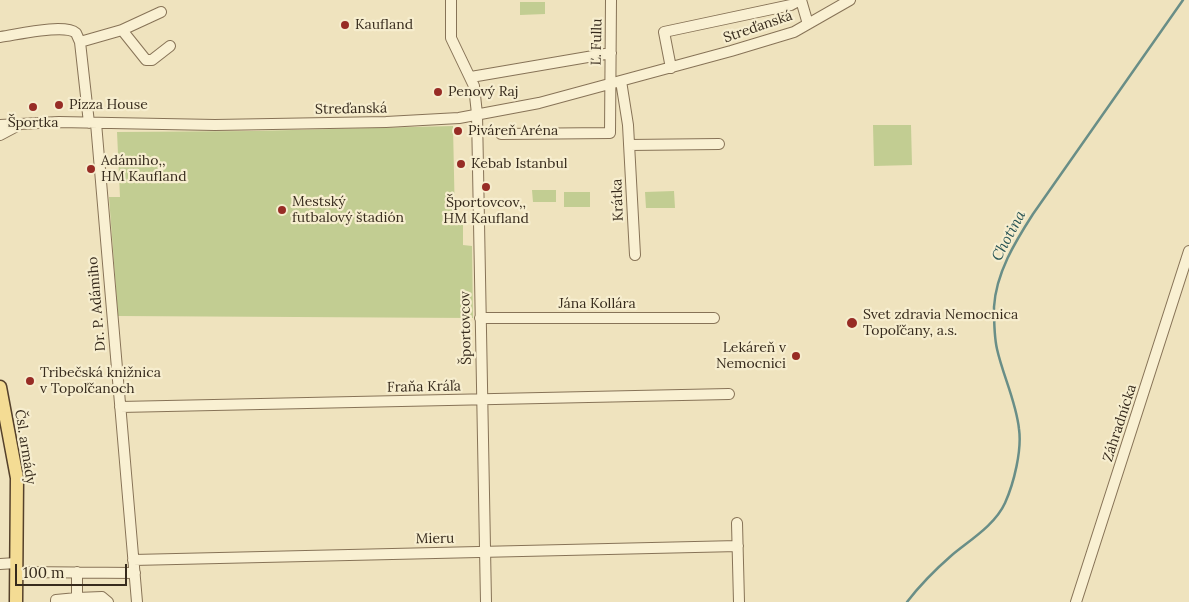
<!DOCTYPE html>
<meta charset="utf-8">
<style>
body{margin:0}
#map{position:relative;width:1189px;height:602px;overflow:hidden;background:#efe3be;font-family:Lora,serif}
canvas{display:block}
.scale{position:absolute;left:15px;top:564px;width:112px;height:22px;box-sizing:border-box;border:2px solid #362a1c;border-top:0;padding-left:6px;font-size:15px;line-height:18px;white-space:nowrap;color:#362a1c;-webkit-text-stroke:4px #f6edce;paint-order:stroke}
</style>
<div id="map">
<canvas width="1189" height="602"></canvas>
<div class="scale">100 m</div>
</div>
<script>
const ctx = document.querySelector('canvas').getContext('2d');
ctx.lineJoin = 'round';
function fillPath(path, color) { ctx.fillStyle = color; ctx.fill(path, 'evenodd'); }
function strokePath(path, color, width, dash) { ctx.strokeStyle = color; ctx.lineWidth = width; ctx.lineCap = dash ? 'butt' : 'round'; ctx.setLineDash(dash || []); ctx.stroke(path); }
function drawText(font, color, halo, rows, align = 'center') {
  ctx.font = font + ' Lora,serif'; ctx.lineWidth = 4.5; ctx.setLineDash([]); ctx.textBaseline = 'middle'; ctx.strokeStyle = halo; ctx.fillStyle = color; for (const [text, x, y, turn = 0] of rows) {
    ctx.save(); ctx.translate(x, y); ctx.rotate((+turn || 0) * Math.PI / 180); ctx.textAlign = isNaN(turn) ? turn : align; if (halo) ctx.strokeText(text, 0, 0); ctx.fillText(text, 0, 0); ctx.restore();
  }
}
const green = new Path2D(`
 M 520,2 L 545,2 L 545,14 L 520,15 Z
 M 873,125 L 911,125 L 912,165 L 874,166 Z
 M 453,126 L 455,222 L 463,222 L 463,245 L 472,246 L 473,318 L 118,316 L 109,197 L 120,197 L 117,132 L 253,131 Z
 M 532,190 L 556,190 L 556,202 L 533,202 Z
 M 674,191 L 675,208 L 646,208 L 645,192 Z
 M 564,192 L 590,192 L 590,207 L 564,207 Z`);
const stream = new Path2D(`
 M 907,602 C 920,585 936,569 952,555 C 970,540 995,525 1005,503 C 1014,483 1022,450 1019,429 C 1016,401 1003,376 997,349 C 994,336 994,320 994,307 C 996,273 1015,242 1033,214 L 1183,0`);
const minor = new Path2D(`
 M 451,0 L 451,38 L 474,86 L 477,114 L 486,602
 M 801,0 L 808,24
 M 122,30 L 161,12
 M 0,37 C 16,35 64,23 76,33 L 80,42 L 89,123
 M 80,42 L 122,30 L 146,60 L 152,60 L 170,46
 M 671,68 L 664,32 L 791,5 L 800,0
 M 471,77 L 611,53
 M 621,81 L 628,125 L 635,255
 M 96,123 L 137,602
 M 0,125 L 59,122 L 215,125 L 386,122 L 459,118 L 539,103 L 731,51 L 794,32 L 850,0
 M 501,134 L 610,133 L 611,0
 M 0,135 L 17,126
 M 629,145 L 719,144
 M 480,318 L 714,318
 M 120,407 L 729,394
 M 737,523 L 739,602
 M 133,560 L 738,546
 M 0,564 L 16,563
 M 16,572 L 135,573
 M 77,598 L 102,597 L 108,602
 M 56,602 L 56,600 L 77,598 L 77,572
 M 1076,602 L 1189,251`);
const major = new Path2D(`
 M 0,387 L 17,478 L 16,602`);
const markers = [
 [345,25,5,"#972c25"],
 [438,92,5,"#972c25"],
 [59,105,5,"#972c25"],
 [33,107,5,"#972c25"],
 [458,131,5,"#972c25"],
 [461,164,5,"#972c25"],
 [91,169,5,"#972c25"],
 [486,187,5,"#972c25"],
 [282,210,5,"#972c25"],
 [852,323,6,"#972c25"],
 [796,356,5,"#972c25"],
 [30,381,5,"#972c25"]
];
const poiNames = [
 ["Kaufland",355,25],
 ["Penový Raj",448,92],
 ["Pizza House",69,105],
 ["Športka",33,123,"center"],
 ["Piváreň Aréna",468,131],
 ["Adámiho,,",101,161],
 ["HM Kaufland",101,177],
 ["Kebab Istanbul",471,164],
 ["Mestský",292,202],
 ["futbalový štadión",292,218],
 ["Športovcov,,",486,203,"center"],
 ["HM Kaufland",486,219,"center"],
 ["Svet zdravia Nemocnica",863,315],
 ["Topoľčany, a.s.",863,331],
 ["Lekáreň v",786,348,"right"],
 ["Nemocnici",786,364,"right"],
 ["Tribečská knižnica",40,373],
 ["v Topoľčanoch",40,389]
];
const streetNames = [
 ["Streďanská",758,27,-19],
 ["Ľ. Fullu",597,42,-89],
 ["Streďanská",351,109,-1],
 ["Krátka",618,200,-92],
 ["Dr. P. Adámiho",97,304,-95],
 ["Jána Kollára",597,304],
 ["Športovcov",466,328,-91],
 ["Fraňa Kráľa",424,387,-1],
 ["Záhradnícka",1120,423,-72],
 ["Čsl. armády",25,447,81],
 ["Mieru",435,539,-1]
];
const waterNames = [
 ["Chotina",1009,236,-62]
];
fillPath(green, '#c2cd92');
strokePath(stream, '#698e87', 2.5);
strokePath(minor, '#877357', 12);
strokePath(major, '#55412b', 15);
strokePath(minor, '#f9f0d2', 10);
strokePath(major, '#f4dc94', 12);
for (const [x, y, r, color] of markers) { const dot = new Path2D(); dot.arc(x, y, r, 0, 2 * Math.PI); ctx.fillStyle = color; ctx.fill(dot); strokePath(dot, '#f6edce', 2); }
drawText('14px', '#362a1c', '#f6edce', poiNames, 'left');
drawText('14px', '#362a1c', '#f6edce', streetNames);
drawText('italic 15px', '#2a5656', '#f6edce', waterNames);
</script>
